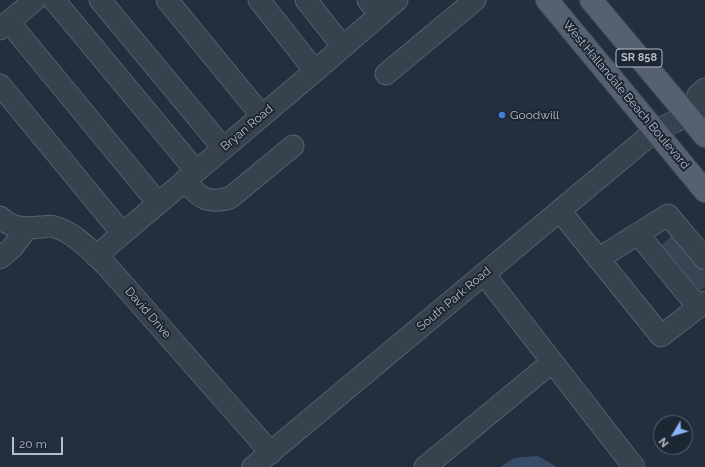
<!DOCTYPE html>
<style>
body{margin:0}
#map{position:relative;width:705px;height:467px;overflow:hidden;background:#242f3e;font-family:Raleway,sans-serif}
canvas{display:block}
.north{position:absolute;left:653px;top:415px;width:40px;height:40px;box-sizing:border-box;background:#1d2633;border:1px solid #59626f;border-radius:50%;rotate:232deg;font-size:11px;font-weight:700;line-height:16px;text-align:center;color:#b4bcc9}
.north::after{content:'';display:block;margin:auto;width:14px;height:18px;background:#8ab4f8;clip-path:polygon(50% 0,100% 100%,50% 72%,0 100%)}
.scale{position:absolute;left:12px;top:437px;width:51px;height:18px;box-sizing:border-box;border:2px solid #b4bcc9;border-top:0;padding-left:5px;font-size:12px;line-height:14px;white-space:nowrap;color:#b4bcc9;-webkit-text-stroke:3px #1d2633;paint-order:stroke}
</style>
<div id="map">
<canvas width="705" height="467"></canvas>
<div class="north">N</div>
<div class="scale">20 m</div>
</div>
<script>
const ctx = document.querySelector('canvas').getContext('2d');
ctx.lineJoin = 'round';
function fillPath(path, color) { ctx.fillStyle = color; ctx.fill(path, 'evenodd'); }
function strokePath(path, color, width, dash) { ctx.strokeStyle = color; ctx.lineWidth = width; ctx.lineCap = dash ? 'butt' : 'round'; ctx.setLineDash(dash || []); ctx.stroke(path); }
function drawText(font, color, halo, rows, align = 'center') {
  ctx.font = font + ' Raleway,sans-serif'; ctx.lineWidth = 4; ctx.setLineDash([]); ctx.textBaseline = 'middle'; ctx.strokeStyle = halo; ctx.fillStyle = color; for (const [text, x, y, turn = 0] of rows) {
    ctx.save(); ctx.translate(x, y); ctx.rotate((+turn || 0) * Math.PI / 180); ctx.textAlign = isNaN(turn) ? turn : align; if (halo) ctx.strokeText(text, 0, 0); ctx.fillText(text, 0, 0); ctx.restore();
  }
}
const water = new Path2D(`
 M 538,456 L 557,467 L 500,467 L 514,458 Z`);
const minorTunnel = new Path2D(`
 M 668,253 L 680,243
 M 680,267 L 692,257
 M 693,283 L 705,273`);
const minor = new Path2D(`
 M 54,0 L 196,171
 M 100,0 L 223,148
 M 167,0 L 262,116
 M 259,0 L 315,71
 M 306,0 L 343,47
 M 368,0 L 380,15
 M 9,22 L 158,203
 M 0,29 L 35,0
 M 386,74 L 475,0
 M 0,85 L 122,233
 M 695,109 L 698,95 L 705,89
 M 185,180 C 199,198 207,204 230,198 L 293,146
 M 560,211 L 661,336 L 705,302
 M 0,217 C 10,228 25,229 40,227 C 45,227 50,225 55,227 C 75,233 91,251 106,265 L 271,453
 M 638,234 L 698,307
 M 96,256 L 315,71 L 397,0
 M 0,258 L 12,248 L 27,228
 M 598,259 L 668,215 L 705,259
 M 484,274 L 634,467
 M 253,467 L 655,131 L 688,115 L 695,109 L 705,106
 M 425,467 L 552,362`);
const major = new Path2D(`
 M 547,0 L 705,191
 M 591,0 L 705,136`);
const markers = [
 [502,115,4,"#3f7fe0"]
];
const shields = [
 [639,58,46]
];
const shieldNames = [
 ["SR 858",639,58]
];
const streetNames = [
 ["West Hallandale Beach Boulevard",626,95,50],
 ["Bryan Road",247,128,-40],
 ["South Park Road",454,299,-40],
 ["David Drive",148,313,49]
];
const poiNames = [
 ["Goodwill",510,115]
];
fillPath(water, '#394c67');
strokePath(minorTunnel, '#3a4453', 21, [21, 10]);
strokePath(minor, '#565f6c', 23);
strokePath(major, '#414a57', 24);
strokePath(minor, '#38414e', 21);
strokePath(major, '#56606e', 22);
for (const [x, y, r, color] of markers) { const dot = new Path2D(); dot.arc(x, y, r, 0, 2 * Math.PI); ctx.fillStyle = color; ctx.fill(dot); strokePath(dot, '#1d2633', 1.5); }
for (const [x, y, w] of shields) { const box = new Path2D(); box.roundRect(x - w / 2, y - 9, w, 18, 3); ctx.fillStyle = '#1d2633'; ctx.fill(box); strokePath(box, '#b4bcc9', 1); }
drawText('bold 11px', '#b4bcc9', null, shieldNames);
drawText('12px', '#b4bcc9', '#1d2633', streetNames);
drawText('12px', '#b4bcc9', '#1d2633', poiNames, 'left');
</script>
